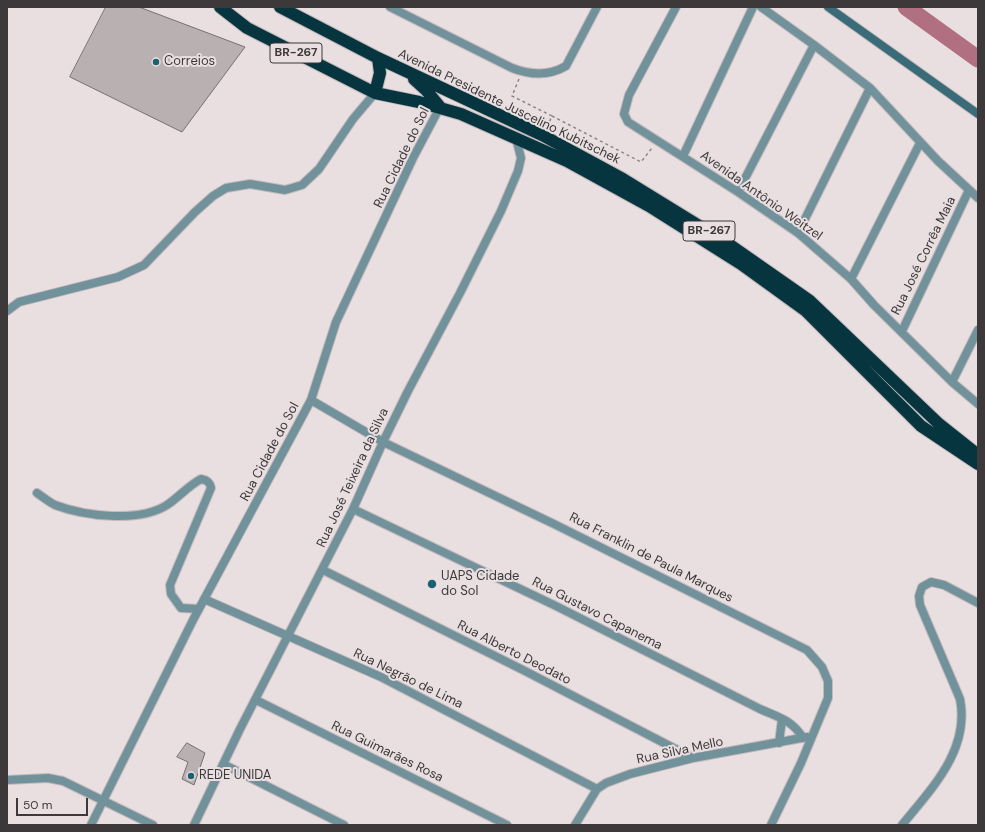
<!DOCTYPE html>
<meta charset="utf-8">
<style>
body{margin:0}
#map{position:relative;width:985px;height:832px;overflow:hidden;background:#e9dfe1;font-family:"DM Sans",sans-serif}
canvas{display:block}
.frame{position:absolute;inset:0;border:8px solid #3d393a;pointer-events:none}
.scale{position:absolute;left:16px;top:798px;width:72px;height:18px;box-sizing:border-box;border:2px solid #3d393a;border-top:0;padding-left:5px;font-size:12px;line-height:14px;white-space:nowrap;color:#3d393a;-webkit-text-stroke:3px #e9dfe1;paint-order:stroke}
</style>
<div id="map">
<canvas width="985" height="832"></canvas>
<div class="frame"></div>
<div class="scale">50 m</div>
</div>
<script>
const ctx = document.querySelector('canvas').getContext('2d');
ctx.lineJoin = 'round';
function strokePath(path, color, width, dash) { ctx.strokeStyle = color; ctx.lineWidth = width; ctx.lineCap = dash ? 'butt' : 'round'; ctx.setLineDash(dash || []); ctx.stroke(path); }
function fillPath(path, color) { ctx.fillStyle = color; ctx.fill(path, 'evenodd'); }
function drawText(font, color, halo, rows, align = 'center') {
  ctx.font = font + ' "DM Sans",sans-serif'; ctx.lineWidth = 4; ctx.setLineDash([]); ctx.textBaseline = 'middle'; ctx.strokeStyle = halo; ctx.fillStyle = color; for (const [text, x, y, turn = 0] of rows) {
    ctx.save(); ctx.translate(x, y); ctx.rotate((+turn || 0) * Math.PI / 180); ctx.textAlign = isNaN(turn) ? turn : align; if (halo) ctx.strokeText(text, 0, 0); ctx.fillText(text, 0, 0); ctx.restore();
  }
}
const river = new Path2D(`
 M 906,7 L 978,59`);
const building = new Path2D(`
 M 106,7 L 139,7 L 245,47 L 182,132 L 70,77 Z
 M 187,743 L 205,753 L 194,785 L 182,779 L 188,762 L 177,757 Z`);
const path = new Path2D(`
 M 519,79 L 512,96 L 552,116 L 547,127
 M 552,116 L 641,162 L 652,148`);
const street = new Path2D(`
 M 390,7 L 512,68 C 530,75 549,76 566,66 L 597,7
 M 676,7 L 629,95 L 624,114 L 628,122 L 738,192 L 798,233 L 851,279 L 874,305 L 952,382 L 978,404
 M 761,7 L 814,45 L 870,88 L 938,161 L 978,198
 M 683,156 L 753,7
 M 738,192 L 814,45
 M 798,233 L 870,88
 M 851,279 L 920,143
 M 7,311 L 19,302 L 118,277 L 144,265 L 195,212 L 213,196 L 226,188 L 250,184 L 285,190 L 302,185 L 319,169 L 353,119 L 375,93
 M 902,331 L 969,190
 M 952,382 L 978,330
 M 311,400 L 383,442 L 554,524 L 807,650 L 822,667 L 828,681 L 828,698 L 801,763 L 771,825
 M 37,493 C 43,497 49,502 55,505 C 84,516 139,523 167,505 C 179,497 188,486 201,479 C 207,480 210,482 211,488 L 170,585 L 171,594 L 181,608 L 199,609
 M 353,509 L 556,606 L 760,709 C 778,717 792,720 803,738
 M 323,570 L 525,671 L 693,758
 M 204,599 L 381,677 L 597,789
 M 256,700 L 507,825
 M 779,743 L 782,719
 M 223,764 L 344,825
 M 7,780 L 48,778 L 63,781 L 153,825
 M 91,825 L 193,620 L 311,400 L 336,322 L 413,158 L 440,107
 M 194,825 L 240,729 L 353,509 L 383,442 L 408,391 L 460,293 L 501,211 L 518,171 L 521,158 L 516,138
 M 575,825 L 597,789 L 606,783 L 630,774 L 693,758 L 807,737
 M 902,825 C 932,788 970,750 960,699 L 920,605 L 919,596 L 922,587 L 931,582 L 944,585 L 978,603`);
const secondary = new Path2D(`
 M 828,7 L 978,114`);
const highway = new Path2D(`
 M 220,7 L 247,28 L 375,93 L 419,102 L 461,114 L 567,161 L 649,206 L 741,264 L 806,311 L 921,426 L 978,464
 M 280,7 L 378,58 L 542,135 L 623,179 L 727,243 L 810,301 L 939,424 L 978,455
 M 414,79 L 426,90 L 440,107
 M 375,93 L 380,73 L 378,58`);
const markers = [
 [156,62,4,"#1a6171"],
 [432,584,5,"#1a6171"],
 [191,776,4,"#1a6171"]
];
const shields = [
 [296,53,52],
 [709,231,52]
];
const shieldNames = [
 ["BR-267",296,53],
 ["BR-267",709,231]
];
const poiNames = [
 ["Correios",164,62],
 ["UAPS Cidade",441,577],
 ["do Sol",441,592],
 ["REDE UNIDA",199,776]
];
const streetNames = [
 ["Avenida Presidente Juscelino Kubitschek",509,107,26],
 ["Rua Cidade do Sol",402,158,-64],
 ["Avenida Antônio Weitzel",761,196,35],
 ["Rua José Corrêa Maia",924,256,-64],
 ["Rua Cidade do Sol",270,452,-62],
 ["Rua José Teixeira da Silva",353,478,-65],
 ["Rua Franklin de Paula Marques",651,558,27],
 ["Rua Gustavo Capanema",597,614,27],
 ["Rua Alberto Deodato",514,653,27],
 ["Rua Negrão de Lima",408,679,26],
 ["Rua Silva Mello",680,751,-12],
 ["Rua Guimarães Rosa",387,752,26]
];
strokePath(river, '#b17081', 17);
fillPath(building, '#b9b0b2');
strokePath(building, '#786f71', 1);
strokePath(street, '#c3babc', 10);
strokePath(secondary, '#c3babc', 10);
strokePath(highway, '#c3babc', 14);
strokePath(path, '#8d8687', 1.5, [3, 3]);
strokePath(street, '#72929b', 8);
strokePath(secondary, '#3a6b79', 8);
strokePath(highway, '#063540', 12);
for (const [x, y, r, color] of markers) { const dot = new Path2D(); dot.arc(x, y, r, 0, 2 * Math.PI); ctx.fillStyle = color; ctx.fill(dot); strokePath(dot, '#e9dfe1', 1.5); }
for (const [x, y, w] of shields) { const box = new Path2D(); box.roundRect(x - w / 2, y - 10, w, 20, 3); ctx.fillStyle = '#e9dfe1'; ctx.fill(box); strokePath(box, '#3d393a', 1); }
drawText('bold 12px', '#3d393a', null, shieldNames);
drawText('13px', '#3d393a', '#e9dfe1', poiNames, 'left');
drawText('13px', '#3d393a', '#e9dfe1', streetNames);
</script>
